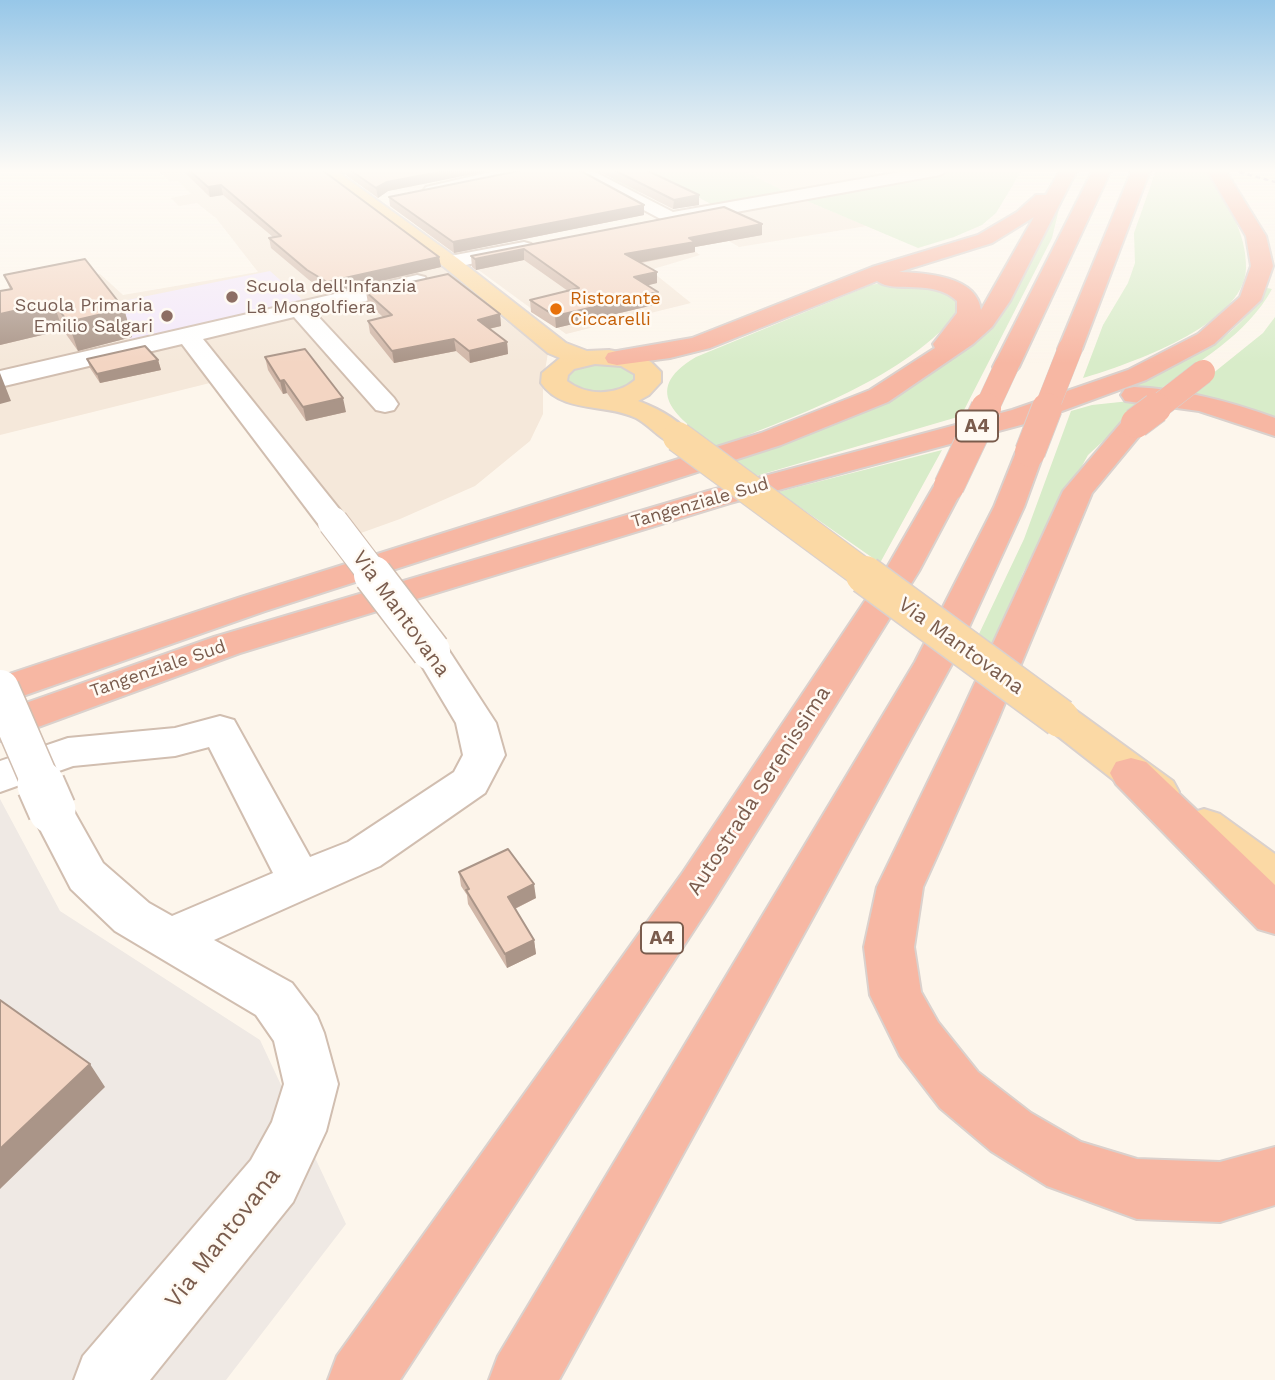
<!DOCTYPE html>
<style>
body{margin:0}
canvas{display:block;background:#fdf6ec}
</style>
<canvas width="1275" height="1380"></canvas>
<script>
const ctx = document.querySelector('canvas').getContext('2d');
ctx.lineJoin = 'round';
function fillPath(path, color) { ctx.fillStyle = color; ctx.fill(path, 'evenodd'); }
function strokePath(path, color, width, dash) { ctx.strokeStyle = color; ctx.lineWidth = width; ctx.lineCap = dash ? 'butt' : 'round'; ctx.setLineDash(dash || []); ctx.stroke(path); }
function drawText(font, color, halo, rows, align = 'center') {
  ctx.font = font + ' "Work Sans",sans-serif'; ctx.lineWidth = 5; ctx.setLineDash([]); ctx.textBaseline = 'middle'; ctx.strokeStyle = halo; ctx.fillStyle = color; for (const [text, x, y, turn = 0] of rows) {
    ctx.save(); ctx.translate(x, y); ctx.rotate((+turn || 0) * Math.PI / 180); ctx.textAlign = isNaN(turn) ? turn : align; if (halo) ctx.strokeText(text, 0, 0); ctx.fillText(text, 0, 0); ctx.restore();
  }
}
const residential = new Path2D(`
 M 157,170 L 307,170 L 405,234 L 490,309 L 548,353 L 543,382 L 543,414 L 530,441 L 475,486 L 400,519 L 333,543 L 210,383 L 0,435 L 0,294 L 100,274 L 123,295 L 258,272 L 216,218 L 197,203 L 179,206 L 171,198 L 191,194 L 178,181 L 170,182 Z
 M 742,170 L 865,170 L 887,177 L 790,194 Z
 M 800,198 L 867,226 L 739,247 L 691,218 Z
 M 657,224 L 700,255 L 650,270 L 691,303 L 566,334 L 469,263 Z`);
const industrial = new Path2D(`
 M 0,799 L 60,911 L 260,1040 L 346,1224 L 226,1380 L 0,1380 Z`);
const education = new Path2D(`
 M 270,271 L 305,302 L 194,329 L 183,328 L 131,340 L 103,305 Z`);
const green = new Path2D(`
 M 654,170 L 742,170 L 790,194 L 715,206 L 675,185 L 634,192 L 609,179 Z
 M 957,170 L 1022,170 L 996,213 L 982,225 L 954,237 L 918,248 L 800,198 Z
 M 1156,170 L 1206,170 C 1225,198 1247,233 1246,268 C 1245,325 1127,365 1083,378 L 1103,325 L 1128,283 L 1135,263 L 1134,233 Z
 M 1056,209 L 1059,209 L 1052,238 L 961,416 L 756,476 L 733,458 L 956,354 Z
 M 887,282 C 916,284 945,282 962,308 C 906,379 799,414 718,447 C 683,422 636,392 696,357 L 871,285 Z
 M 1267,288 L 1272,289 C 1247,335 1198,362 1156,392 L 1120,389 C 1182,361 1229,350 1267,288 Z
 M 1275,317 L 1275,422 L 1186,395 L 1263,333 Z
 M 612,362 L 638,372 L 632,388 L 596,395 L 566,385 L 564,374 L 577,365 Z
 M 1139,400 L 1147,401 L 1088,455 L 1023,573 L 994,646 L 978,636 L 1024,539 L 1071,411 L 1092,405 Z
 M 942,450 L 880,563 L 778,492 Z`);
const minor = new Path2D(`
 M 499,170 L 538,170 L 535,174 L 432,196 L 423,191 L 426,187 Z
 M 569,170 L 591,170 L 673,212 L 912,170 L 949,170 L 940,175 L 670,224 Z
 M 524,242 L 531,244 L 534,248 L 531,252 L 450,268 L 443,266 L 440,262 L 443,258 L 450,256 Z
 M 417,275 L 425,277 L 428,282 L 425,287 L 315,313 L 394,398 L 398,404 L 394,410 L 385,412 L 376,410 L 294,317 L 203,339 L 344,515 L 349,522 L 344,529 L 333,531 L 322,529 L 182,344 L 0,387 L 0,371 Z
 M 431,639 L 444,643 L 496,723 L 505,755 L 485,793 L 380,866 L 214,940 L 292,983 L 317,1016 L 324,1033 L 338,1084 L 326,1131 L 293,1202 L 150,1380 L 74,1380 L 83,1356 L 251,1160 L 272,1122 L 284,1084 L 274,1041 L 256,1015 L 115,931 L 71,889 L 30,810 L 37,799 L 52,794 L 67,799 L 103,863 L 149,903 L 172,916 L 273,873 L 209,747 L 175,756 L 73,766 L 0,792 L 0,761 L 68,738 L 175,728 L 220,716 L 234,720 L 310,857 L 348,842 L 454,772 L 463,755 L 456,723 L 413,651 L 418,643 Z`);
const major = new Path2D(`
 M 316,170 L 335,170 L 457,258 L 566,343 L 587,351 L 609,350 L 639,356 L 651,362 L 661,372 L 661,382 L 649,395 L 638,401 C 657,408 680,420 692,437 L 688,443 C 664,449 655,428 636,418 C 606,403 562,414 541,383 L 542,373 L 560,358 L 548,353 L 443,266 ZM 595,364 L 621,366 L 635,374 L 635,380 C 617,396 586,396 567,381 L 568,375 L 574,369 Z
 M 1060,705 L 1074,709 L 1173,781 L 1179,792 L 1173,803 L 1158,808 L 1143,803 L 1046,727 L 1040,718 L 1046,709 Z
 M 1204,809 L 1220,814 L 1275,854 L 1275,897 L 1259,892 L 1188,838 L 1182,826 L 1188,814 Z`);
const highway = new Path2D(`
 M 1060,170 L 1077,170 L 1010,301 L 992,327 L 973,344 L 888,402 L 781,445 L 265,611 L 0,704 L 0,677 L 241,597 L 761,433 L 870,390 L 935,348 L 933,344 L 957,313 L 957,301 C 933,278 894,294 877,281 L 710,348 L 670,358 L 617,365 L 608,363 L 605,358 L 608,353 L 617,351 L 692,338 L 872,267 L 978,235 L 1017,212 L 1036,195 L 1046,195 ZM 1034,217 L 981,310 C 977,276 926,273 899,272 L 992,243 Z
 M 1093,170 L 1111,170 L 1019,367 L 1015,372 L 1006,375 L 997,372 L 993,367 Z
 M 1132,170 L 1150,170 L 1082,349 L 1079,354 L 1070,356 L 1061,354 L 1058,349 Z
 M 1207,170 L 1225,170 L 1266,236 L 1273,266 L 1261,300 L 1214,344 L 1146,380 L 1032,422 L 730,503 L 240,653 L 0,741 L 0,712 L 214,637 L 708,491 L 1012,410 L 1128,370 L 1198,334 L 1240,297 L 1251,266 L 1246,236 Z
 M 1134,387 C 1183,389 1229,401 1275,418 L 1275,436 L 1199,411 L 1125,401 L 1121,395 L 1125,389 Z
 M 1136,415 L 1146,417 L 1150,423 L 1092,493 L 997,722 L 923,887 L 914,947 L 921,992 L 938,1022 L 978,1072 L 1031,1113 L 1081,1142 L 1137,1159 L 1220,1162 L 1275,1147 L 1275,1205 L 1220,1222 L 1137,1219 L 1047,1186 L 991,1151 L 940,1108 L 900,1056 L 870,995 L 864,947 L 877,887 L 957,722 L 1063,491 L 1126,417 Z
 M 1030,443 L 1040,446 L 1044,452 L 1024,507 L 953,662 L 559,1380 L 489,1380 L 498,1356 L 915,662 L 994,507 L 1016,452 L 1020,446 Z
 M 949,477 L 960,480 L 964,486 L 919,571 L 713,901 L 400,1380 L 328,1380 L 337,1356 L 681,875 L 885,571 L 934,486 L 938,480 Z
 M 1131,758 L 1146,762 L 1275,885 L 1275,934 L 1258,929 L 1116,784 L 1110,773 L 1116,762 Z`);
const rail = new Path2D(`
 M 1239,172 L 1275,182`);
const minorBridgeFar2 = new Path2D(`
 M 333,522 L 375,577`);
const minorBridgeFar1 = new Path2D(`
 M 373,575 L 431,651
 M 0,689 L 42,786`);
const minorBridge = new Path2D(`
 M 41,785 L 52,810`);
const majorBridgeFar1 = new Path2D(`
 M 678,437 L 868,577`);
const majorBridge = new Path2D(`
 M 865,575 L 1060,718`);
const highwayBridgeFar1 = new Path2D(`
 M 986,410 L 1006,367
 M 1046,410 L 1070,349
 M 1154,410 L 1203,372`);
const highwayBridge = new Path2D(`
 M 1136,423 L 1156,408
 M 1030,452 L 1047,408
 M 949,486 L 986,408`);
const wall = new Path2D(`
 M 182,170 L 322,170 L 439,257 L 441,267 L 329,293 L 309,280 L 271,248 L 269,238 L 273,237 L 223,195 L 210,197 Z
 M 339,170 L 493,170 L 388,191 L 378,198 Z
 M 596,170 L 646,170 L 699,195 L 699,205 L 673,209 Z
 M 389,197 L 644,205 L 644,215 L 454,253 L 390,206 Z
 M 724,207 L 762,235 L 695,247 L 695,252 L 641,263 L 657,272 L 657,283 L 647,285 L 658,292 L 658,304 L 556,328 L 531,312 L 530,300 L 568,291 L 524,260 L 476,270 L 472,267 L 471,256 Z
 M 4,275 L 124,309 L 132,337 L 78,351 L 63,330 L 0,345 L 0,291 L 10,289 Z
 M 366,292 L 500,314 L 501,326 L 489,329 L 507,342 L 508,354 L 470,363 L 456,351 L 394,363 L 370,333 L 368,321 L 383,317 L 368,303 Z
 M 265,357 L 346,412 L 306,421 L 287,393 L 283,394 L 268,370 Z
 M 87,359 L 158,360 L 161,370 L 100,383 L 90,368 Z
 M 459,872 L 536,898 L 515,909 L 534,940 L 536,954 L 507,968 L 468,904 L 467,895 L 461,886 Z`);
const shadedWall = new Path2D(`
 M 449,170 L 493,170 L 388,191 L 378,198 L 376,188 L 387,182 Z
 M 221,185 L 223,195 L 210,197 L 208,187 Z
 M 699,195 L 699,205 L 673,209 L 674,200 Z
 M 644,205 L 644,215 L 454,253 L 453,242 Z
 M 762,224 L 762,235 L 695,247 L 695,252 L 626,265 L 625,254 L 689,238 Z
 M 524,249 L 524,260 L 476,270 L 475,259 Z
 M 439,257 L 441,267 L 329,293 L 327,282 Z
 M 657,272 L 657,283 L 634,289 L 634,277 Z
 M 658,292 L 658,304 L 556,328 L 555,316 Z
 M 53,302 L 63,330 L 0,345 L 0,314 Z
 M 124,309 L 132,337 L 78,351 L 68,322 Z
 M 500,314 L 501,326 L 479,331 L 478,320 Z
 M 454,339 L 456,351 L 394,363 L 392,351 Z
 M 507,342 L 508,354 L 470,363 L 469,351 Z
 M 158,360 L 161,370 L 100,383 L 97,374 Z
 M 0,373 L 11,401 L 0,404 Z
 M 284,380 L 287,393 L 283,394 L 280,381 Z
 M 343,398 L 346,412 L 306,421 L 303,407 Z
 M 534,884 L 536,898 L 510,911 L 508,897 Z
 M 534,940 L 536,954 L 507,968 L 505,954 Z
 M 90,1064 L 105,1087 L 0,1189 L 0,1149 Z`);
const building = new Path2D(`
 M 189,170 L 322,170 L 439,257 L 327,282 L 307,270 L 269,238 L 281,236 L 221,185 L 208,187 Z
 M 350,170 L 449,170 L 387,182 L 376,188 Z
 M 523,170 L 579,170 L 644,205 L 453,242 L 389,197 Z
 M 614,170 L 646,170 L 699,195 L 674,200 Z
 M 724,207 L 762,224 L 689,238 L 695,242 L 625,254 L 657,272 L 634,277 L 658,292 L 555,316 L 530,300 L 579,288 L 524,249 L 475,259 L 471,256 Z
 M 85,259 L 124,309 L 68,322 L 53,302 L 0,314 L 0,291 L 12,289 L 4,275 Z
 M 448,274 L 500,314 L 478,320 L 507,342 L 469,351 L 454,339 L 392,351 L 368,321 L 392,315 L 366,292 Z
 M 145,346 L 158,360 L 97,374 L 87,359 Z
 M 305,349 L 343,398 L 303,407 L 284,380 L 280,381 L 265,357 Z
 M 508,849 L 534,884 L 508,897 L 534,940 L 505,954 L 466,890 L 469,889 L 459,872 Z
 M 0,1000 L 90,1064 L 0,1149 Z`);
const markers = [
 [232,297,7,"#8d6e63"],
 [556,309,7,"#e8710a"],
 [167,316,7,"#8d6e63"]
];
const farEducationnames = [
 ["Scuola dell'Infanzia",246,287],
 ["La Mongolfiera",246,308],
 ["Scuola Primaria",153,306,"right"],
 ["Emilio Salgari",153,327,"right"]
];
const farFoodnames = [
 ["Ristorante",570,299],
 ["Ciccarelli",570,320]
];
const farStreetnames = [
 ["Tangenziale Sud",700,503,-16],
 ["Tangenziale Sud",158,669,-19]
];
const shields = [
 [977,426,42],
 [662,938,42]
];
const shieldNames = [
 ["A4",977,426],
 ["A4",662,938]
];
const streetNames = [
 ["Via Mantovana",401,614,54],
 ["Via Mantovana",961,646,36],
 ["Autostrada Serenissima",759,791,-57]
];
const nearStreetnames = [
 ["Via Mantovana",223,1238,-52]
];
fillPath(residential, '#f5e8da');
fillPath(industrial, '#efe9e4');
fillPath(education, '#f3e8fa');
fillPath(green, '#d8ecc9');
strokePath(minor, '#d1beb0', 4);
strokePath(major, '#dad1cd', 4);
strokePath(highway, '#dad1cd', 4);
fillPath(minor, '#fff');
fillPath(major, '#fbd9a5');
fillPath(highway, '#f7b7a3');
strokePath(rail, '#b9a8c9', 2.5, [5, 3.5]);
strokePath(minorBridgeFar2, '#d1beb0', 32, []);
strokePath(minorBridgeFar1, '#d1beb0', 41, []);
strokePath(minorBridge, '#d1beb0', 51, []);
strokePath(majorBridgeFar1, '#dad1cd', 32, []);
strokePath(majorBridge, '#dad1cd', 41, []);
strokePath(highwayBridgeFar1, '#dad1cd', 25, []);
strokePath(highwayBridge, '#dad1cd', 32, []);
strokePath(minorBridgeFar2, '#fff', 30);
strokePath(minorBridgeFar1, '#fff', 38);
strokePath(minorBridge, '#fff', 47);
strokePath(majorBridgeFar1, '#fbd9a5', 30);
strokePath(majorBridge, '#fbd9a5', 38);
strokePath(highwayBridgeFar1, '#f7b7a3', 24);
strokePath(highwayBridge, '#f7b7a3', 30);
fillPath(wall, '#d1b7a8');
fillPath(shadedWall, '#aa9588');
fillPath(building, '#f3d5c3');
strokePath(building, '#aa9588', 2);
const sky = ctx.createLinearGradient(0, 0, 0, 363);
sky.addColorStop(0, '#97c7e8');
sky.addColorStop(0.47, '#fefbf6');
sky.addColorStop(1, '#fefbf600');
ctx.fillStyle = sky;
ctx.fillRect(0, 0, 1275, 363);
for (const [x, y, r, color] of markers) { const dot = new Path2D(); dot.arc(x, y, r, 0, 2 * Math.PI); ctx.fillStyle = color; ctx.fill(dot); strokePath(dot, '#fffaf3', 2.5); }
drawText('18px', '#785e54', '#fffaf3', farEducationnames, 'left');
drawText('18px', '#c56008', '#fffaf3', farFoodnames, 'left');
drawText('18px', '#7a5c4d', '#fffaf3', farStreetnames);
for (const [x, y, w] of shields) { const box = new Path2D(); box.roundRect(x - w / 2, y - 15.5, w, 31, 5); ctx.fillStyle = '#fffaf3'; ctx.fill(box); strokePath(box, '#7a5c4d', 2); }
drawText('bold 19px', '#7a5c4d', null, shieldNames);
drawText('21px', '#7a5c4d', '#fffaf3', streetNames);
drawText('24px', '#7a5c4d', '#fffaf3', nearStreetnames);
</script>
